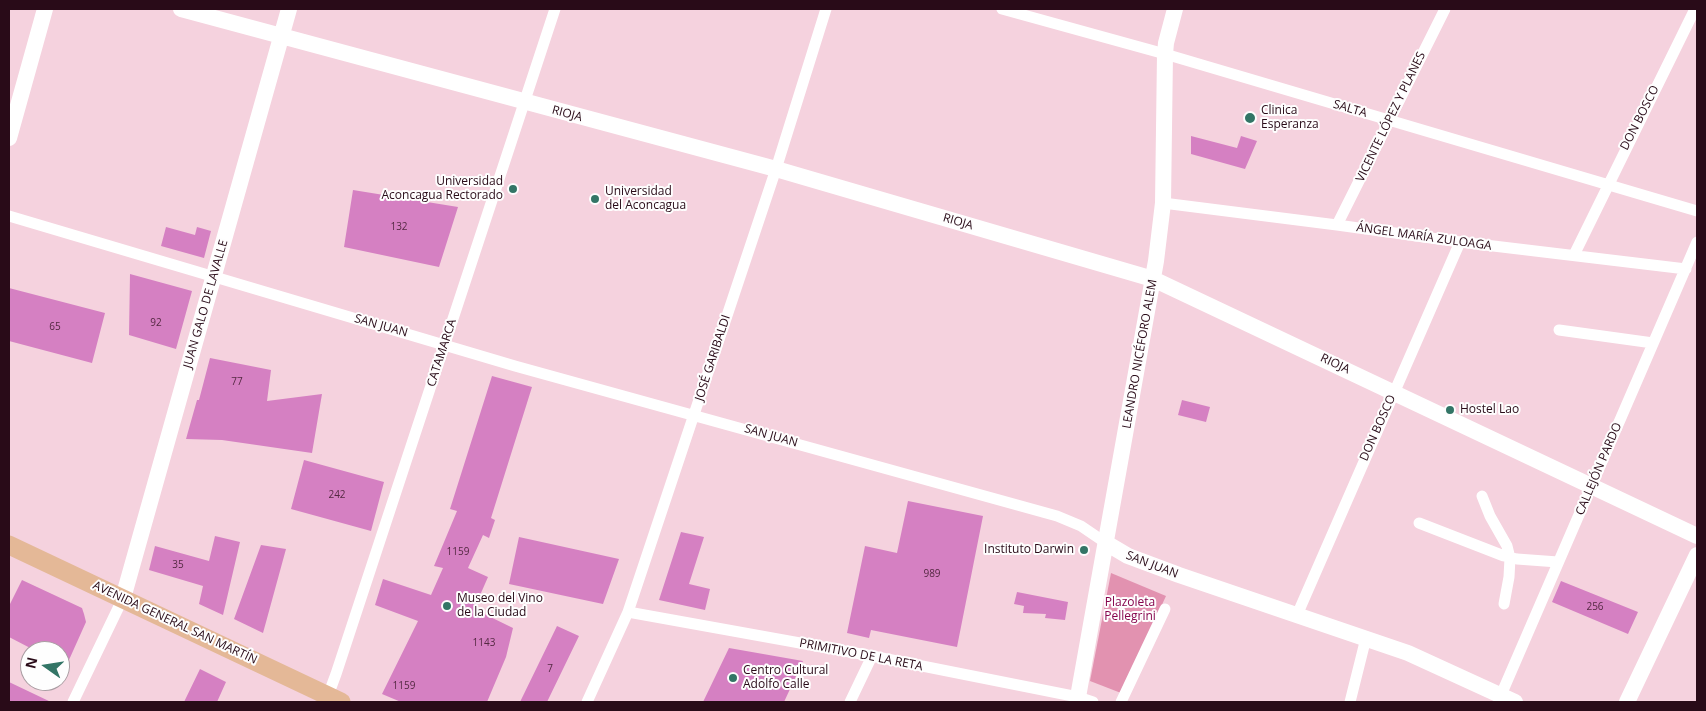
<!DOCTYPE html>
<meta charset="utf-8">
<style>
body{margin:0}
#map{position:relative;width:1706px;height:711px;overflow:hidden;background:#f5d2de;font-family:"Open Sans",sans-serif}
canvas{display:block}
.frame{position:absolute;inset:0;border:10px solid #290b18;pointer-events:none}
.north{position:absolute;left:20px;top:641px;width:50px;height:50px;box-sizing:border-box;background:#fefefe;border:1px solid #a99da2;border-radius:50%;rotate:283deg;font-size:14px;font-weight:700;line-height:20px;text-align:center;color:#290b18}
.north::after{content:'';display:block;margin:auto;width:18px;height:22px;background:#337566;clip-path:polygon(50% 0,100% 100%,50% 72%,0 100%)}
</style>
<div id="map">
<canvas width="1706" height="711"></canvas>
<div class="frame"></div>
<div class="north">N</div>
</div>
<script>
const ctx = document.querySelector('canvas').getContext('2d');
ctx.lineJoin = 'round';
function fillPath(path, color) { ctx.fillStyle = color; ctx.fill(path, 'evenodd'); }
function strokePath(path, color, width, dash) { ctx.strokeStyle = color; ctx.lineWidth = width; ctx.lineCap = dash ? 'butt' : 'round'; ctx.setLineDash(dash || []); ctx.stroke(path); }
function drawText(font, color, halo, rows, align = 'center') {
  ctx.font = font + ' "Open Sans",sans-serif'; ctx.lineWidth = 4; ctx.setLineDash([]); ctx.textBaseline = 'middle'; ctx.strokeStyle = halo; ctx.fillStyle = color; for (const [text, x, y, turn = 0] of rows) {
    ctx.save(); ctx.translate(x, y); ctx.rotate((+turn || 0) * Math.PI / 180); ctx.textAlign = isNaN(turn) ? turn : align; if (halo) ctx.strokeText(text, 0, 0); ctx.fillText(text, 0, 0); ctx.restore();
  }
}
const green = new Path2D(`
 M 1111,573 L 1166,596 L 1121,693 L 1090,681 Z`);
const building = new Path2D(`
 M 1191,136 L 1237,148 L 1241,136 L 1257,141 L 1245,169 L 1191,154 Z
 M 353,190 L 458,207 L 439,267 L 344,247 Z
 M 166,227 L 195,235 L 197,227 L 211,231 L 204,258 L 161,246 Z
 M 130,274 L 192,291 L 176,349 L 129,335 Z
 M 9,288 L 105,313 L 92,363 L 9,341 Z
 M 210,358 L 271,370 L 267,401 L 322,394 L 312,453 L 222,440 L 186,439 L 197,400 L 199,400 Z
 M 492,376 L 532,387 L 491,518 L 495,520 L 489,538 L 483,535 L 468,568 L 488,577 L 474,609 L 513,628 L 506,657 L 487,702 L 401,702 L 382,694 L 418,621 L 375,605 L 383,579 L 431,595 L 443,568 L 434,566 L 457,511 L 450,509 Z
 M 1182,400 L 1210,407 L 1206,422 L 1178,415 Z
 M 304,460 L 384,482 L 371,531 L 291,509 Z
 M 908,501 L 983,516 L 957,647 L 871,630 L 869,638 L 847,633 L 865,546 L 897,553 Z
 M 681,532 L 704,537 L 689,584 L 710,589 L 705,610 L 659,600 Z
 M 215,536 L 240,542 L 223,615 L 199,604 L 203,586 L 149,570 L 155,546 L 209,561 Z
 M 519,537 L 619,559 L 603,604 L 509,584 Z
 M 261,545 L 286,549 L 263,633 L 234,619 Z
 M 22,580 L 82,608 L 84,614 L 86,622 L 60,680 L 60,651 L 36,651 L 9,637 L 9,606 Z
 M 1561,581 L 1638,612 L 1628,634 L 1552,602 Z
 M 1017,592 L 1068,602 L 1065,620 L 1045,618 L 1046,614 L 1023,613 L 1024,606 L 1014,604 Z
 M 557,626 L 579,636 L 547,702 L 520,702 Z
 M 729,648 L 803,661 L 784,702 L 703,702 Z
 M 200,669 L 226,682 L 217,702 L 184,702 Z
 M 9,682 L 51,702 L 9,702 Z`);
const street = new Path2D(`
 M 1002,9 L 1165,54 L 1697,211
 M 1163,203 L 1337,225 L 1460,242 L 1686,269
 M 9,216 L 515,366 L 1057,516 L 1081,526 L 1106,543
 M 1337,225 L 1445,9
 M 1574,255 L 1695,9
 M 1559,330 L 1653,343
 M 1482,496 L 1490,516 L 1507,546 L 1510,558 L 1509,577 L 1504,604
 M 1419,523 L 1504,556 L 1517,559 L 1558,562
 M 628,612 L 872,656 L 1078,697 L 1093,702
 M 1297,615 L 1460,242
 M 1501,695 L 1697,242
 M 326,701 L 336,674 L 555,9
 M 73,702 L 123,598
 M 587,702 L 628,612 L 776,169 L 826,9
 M 850,702 L 872,656
 M 1121,702 L 1165,609
 M 1350,702 L 1366,638`);
const secondary = new Path2D(`
 M 181,9 L 776,169 L 1153,279 L 1697,536
 M 9,138 L 45,9
 M 1106,543 L 1128,556 L 1179,575 L 1408,653 L 1515,702
 M 123,598 L 289,9
 M 1078,697 L 1156,261 L 1163,203 L 1165,54 L 1166,43 L 1175,9
 M 1627,702 L 1697,555`);
const primary = new Path2D(`
 M 9,545 L 341,702`);
const markers = [
 [1250,118,6,"#337566"],
 [513,189,5,"#337566"],
 [595,199,5,"#337566"],
 [1450,410,5,"#337566"],
 [1084,550,5,"#337566"],
 [447,606,5,"#337566"],
 [733,678,5,"#337566"]
];
const numberNames = [
 ["132",399,227],
 ["92",156,323],
 ["65",55,327],
 ["77",237,382],
 ["242",337,495],
 ["1159",458,552],
 ["35",178,565],
 ["989",932,574],
 ["256",1595,607],
 ["1143",484,643],
 ["7",550,669],
 ["1159",404,686]
];
const streetNames = [
 ["SALTA",1350,109,16],
 ["RIOJA",567,114,15],
 ["VICENTE LÓPEZ Y PLANES",1391,117,-64],
 ["DON BOSCO",1640,118,-63],
 ["RIOJA",958,222,16],
 ["ÁNGEL MARÍA ZULOAGA",1424,237,8],
 ["JUAN GALO DE LAVALLE",206,304,-74],
 ["SAN JUAN",381,326,16],
 ["CATAMARCA",442,353,-72],
 ["LEANDRO NICÉFORO ALEM",1140,354,-80],
 ["JOSÉ GARIBALDI",713,358,-72],
 ["RIOJA",1335,364,25],
 ["DON BOSCO",1378,428,-66],
 ["SAN JUAN",771,436,16],
 ["CALLEJÓN PARDO",1599,469,-67],
 ["SAN JUAN",1152,565,21],
 ["AVENIDA GENERAL SAN MARTÍN",175,623,25],
 ["PRIMITIVO DE LA RETA",861,655,11]
];
const poiNames = [
 ["Clinica",1261,111],
 ["Esperanza",1261,125],
 ["Universidad",503,182,"right"],
 ["Aconcagua Rectorado",503,196,"right"],
 ["Universidad",605,192],
 ["del Aconcagua",605,206],
 ["Hostel Lao",1460,410],
 ["Instituto Darwin",1074,550,"right"],
 ["Museo del Vino",457,599],
 ["de la Ciudad",457,613],
 ["Centro Cultural",743,671],
 ["Adolfo Calle",743,685]
];
const parkNames = [
 ["Plazoleta",1130,603],
 ["Pellegrini",1130,617]
];
fillPath(green, '#e292b0');
fillPath(building, '#d580c2');
strokePath(street, '#fff', 11);
strokePath(secondary, '#fff', 16);
strokePath(primary, '#e4b897', 19);
for (const [x, y, r, color] of markers) { const dot = new Path2D(); dot.arc(x, y, r, 0, 2 * Math.PI); ctx.fillStyle = color; ctx.fill(dot); strokePath(dot, '#fefefe', 2); }
drawText('10px', '#542842', null, numberNames);
drawText('12px', '#290b18', '#fefefe', streetNames);
drawText('12px', '#290b18', '#fefefe', poiNames, 'left');
drawText('12px', '#86054d', '#fefefe', parkNames);
</script>
